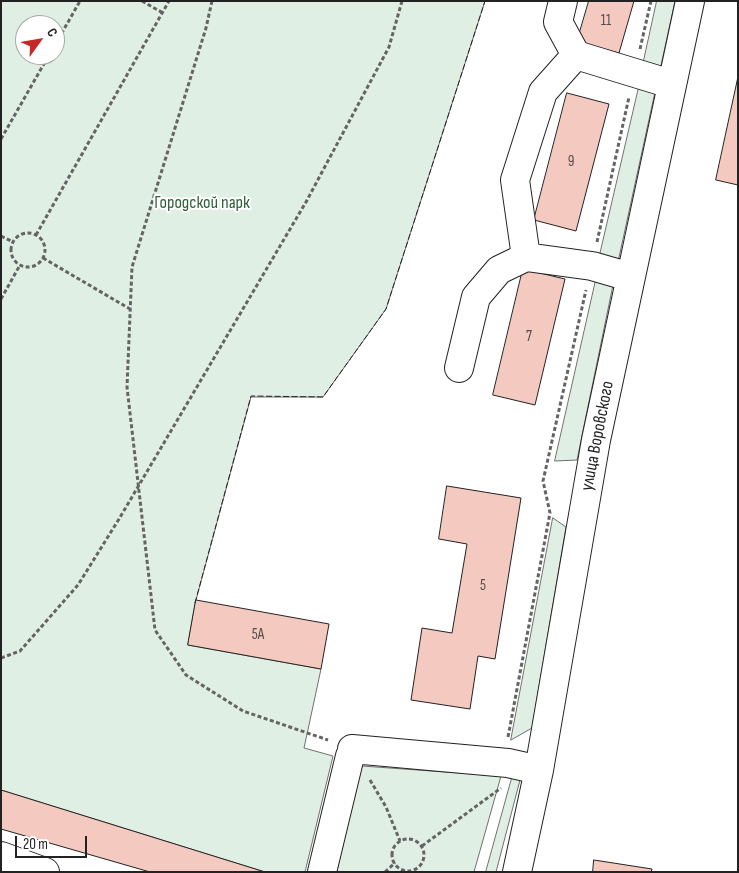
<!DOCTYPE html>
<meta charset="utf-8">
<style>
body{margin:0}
#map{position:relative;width:739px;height:873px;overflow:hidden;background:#fff;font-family:"Sofia Sans Condensed",sans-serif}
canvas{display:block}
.frame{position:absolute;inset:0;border:2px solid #222;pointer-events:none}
.north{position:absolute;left:15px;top:15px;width:50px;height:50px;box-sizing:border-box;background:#fff;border:1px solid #a7a7a7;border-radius:50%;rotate:58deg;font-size:14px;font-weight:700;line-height:20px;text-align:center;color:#222}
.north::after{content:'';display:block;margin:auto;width:18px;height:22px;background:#c62828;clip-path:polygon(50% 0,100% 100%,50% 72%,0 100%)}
.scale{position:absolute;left:15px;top:836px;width:72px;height:22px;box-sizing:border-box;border:2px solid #222;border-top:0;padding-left:6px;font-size:15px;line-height:18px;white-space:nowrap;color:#222;-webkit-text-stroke:4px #fff;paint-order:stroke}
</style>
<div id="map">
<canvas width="739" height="873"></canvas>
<div class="frame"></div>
<div class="north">С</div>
<div class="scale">20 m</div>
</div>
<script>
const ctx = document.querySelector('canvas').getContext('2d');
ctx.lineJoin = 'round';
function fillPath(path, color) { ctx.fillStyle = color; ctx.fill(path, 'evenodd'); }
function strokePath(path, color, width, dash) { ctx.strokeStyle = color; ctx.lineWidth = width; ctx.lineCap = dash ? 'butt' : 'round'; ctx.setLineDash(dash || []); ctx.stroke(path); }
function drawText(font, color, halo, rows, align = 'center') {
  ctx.font = font + ' "Sofia Sans Condensed",sans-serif'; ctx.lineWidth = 4; ctx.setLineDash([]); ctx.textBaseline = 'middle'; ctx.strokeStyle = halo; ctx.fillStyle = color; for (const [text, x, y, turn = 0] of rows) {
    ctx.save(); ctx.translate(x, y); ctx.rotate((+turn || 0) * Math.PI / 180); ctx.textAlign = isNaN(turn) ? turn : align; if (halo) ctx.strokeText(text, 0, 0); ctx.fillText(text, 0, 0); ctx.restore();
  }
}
const green = new Path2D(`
 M 1,1 L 485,1 L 386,309 L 323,397 L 251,397 L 196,600 L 188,645 L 321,669 L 304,748 L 333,756 L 305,872 L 265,872 L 1,790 ZM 25,25 L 55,25 L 55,55 L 25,55 Z
 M 657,1 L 675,1 L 660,70 L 643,65 Z
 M 639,87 L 655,92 L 618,262 L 599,259 Z
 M 596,280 L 613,285 L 577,460 L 555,461 Z
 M 553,518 L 566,527 L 532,728 L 511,740 Z
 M 362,766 L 501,776 L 474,872 L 337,872 Z
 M 512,778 L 520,780 L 496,872 L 486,872 Z`);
const building = new Path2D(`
 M 589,1 L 634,1 L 619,53 L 577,42 Z
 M 738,77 L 738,185 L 716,180 Z
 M 567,93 L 609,104 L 576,231 L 534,220 Z
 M 523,269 L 565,279 L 535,405 L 493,395 Z
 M 447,486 L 521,498 L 495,659 L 478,656 L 470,709 L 411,700 L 422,628 L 452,633 L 467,544 L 439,539 Z
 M 196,600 L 329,624 L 321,669 L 188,645 Z
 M 1,790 L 265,872 L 150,872 L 1,829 Z
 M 594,860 L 652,869 L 651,872 L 593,872 Z`);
const path = new Path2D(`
 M 142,1 L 163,13
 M 212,1 L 206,28 L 132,267 L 127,387 L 155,630 L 186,675 L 243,711 L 328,740
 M 55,45 L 80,1
 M 640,49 L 651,1
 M 1,139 L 49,55
 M11 250a17 17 0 1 1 34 0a17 17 0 1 1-34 0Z
 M 36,235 L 169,1
 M 1,236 L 13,242
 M 597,242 L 629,97
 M 43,258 L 130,309
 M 1,299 L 20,265
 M 1,658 L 20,651 L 78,585 L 119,519 L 306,202 L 389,47 L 402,1
 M 508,737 L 550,513 L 543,481 L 586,290
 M 370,780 L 386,807 L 400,841
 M392 855a16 16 0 1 1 32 0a16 16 0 1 1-32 0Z
 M 422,846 L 501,788
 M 385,872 L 395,863`);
const minor = new Path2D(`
 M 563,1 L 558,22 L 576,55 L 671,84
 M 526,257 L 515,180 L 543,92 L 576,55
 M 459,368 L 476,297 L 499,270 L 526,257 L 592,266 L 630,277
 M 352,749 L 508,763 L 539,770
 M 1,856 L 45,872
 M 322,872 L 350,756
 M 517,872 L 539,770 L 596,440 L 690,1`);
const fence = new Path2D(`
 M 195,603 L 251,396 L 323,397 L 386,309 L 485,1`);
const numberNames = [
 ["11",606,21],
 ["9",571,162],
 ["7",529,337],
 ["5",483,586],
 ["5А",258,635]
];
const parkNames = [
 ["Городской парк",202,203]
];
const streetNames = [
 ["улица Воровского",598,436,-79]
];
fillPath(green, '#e0efe3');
strokePath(green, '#6f6f6f', 1);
fillPath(building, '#f3c9c0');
strokePath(building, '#222', 1);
strokePath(minor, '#222', 30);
strokePath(path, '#646464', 3, [4, 2.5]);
strokePath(minor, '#fff', 28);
strokePath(fence, '#222', 1, [6, 2.5]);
drawText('15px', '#564c4a', null, numberNames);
drawText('18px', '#2f5e38', '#fff', parkNames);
drawText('18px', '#222', '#fff', streetNames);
</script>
